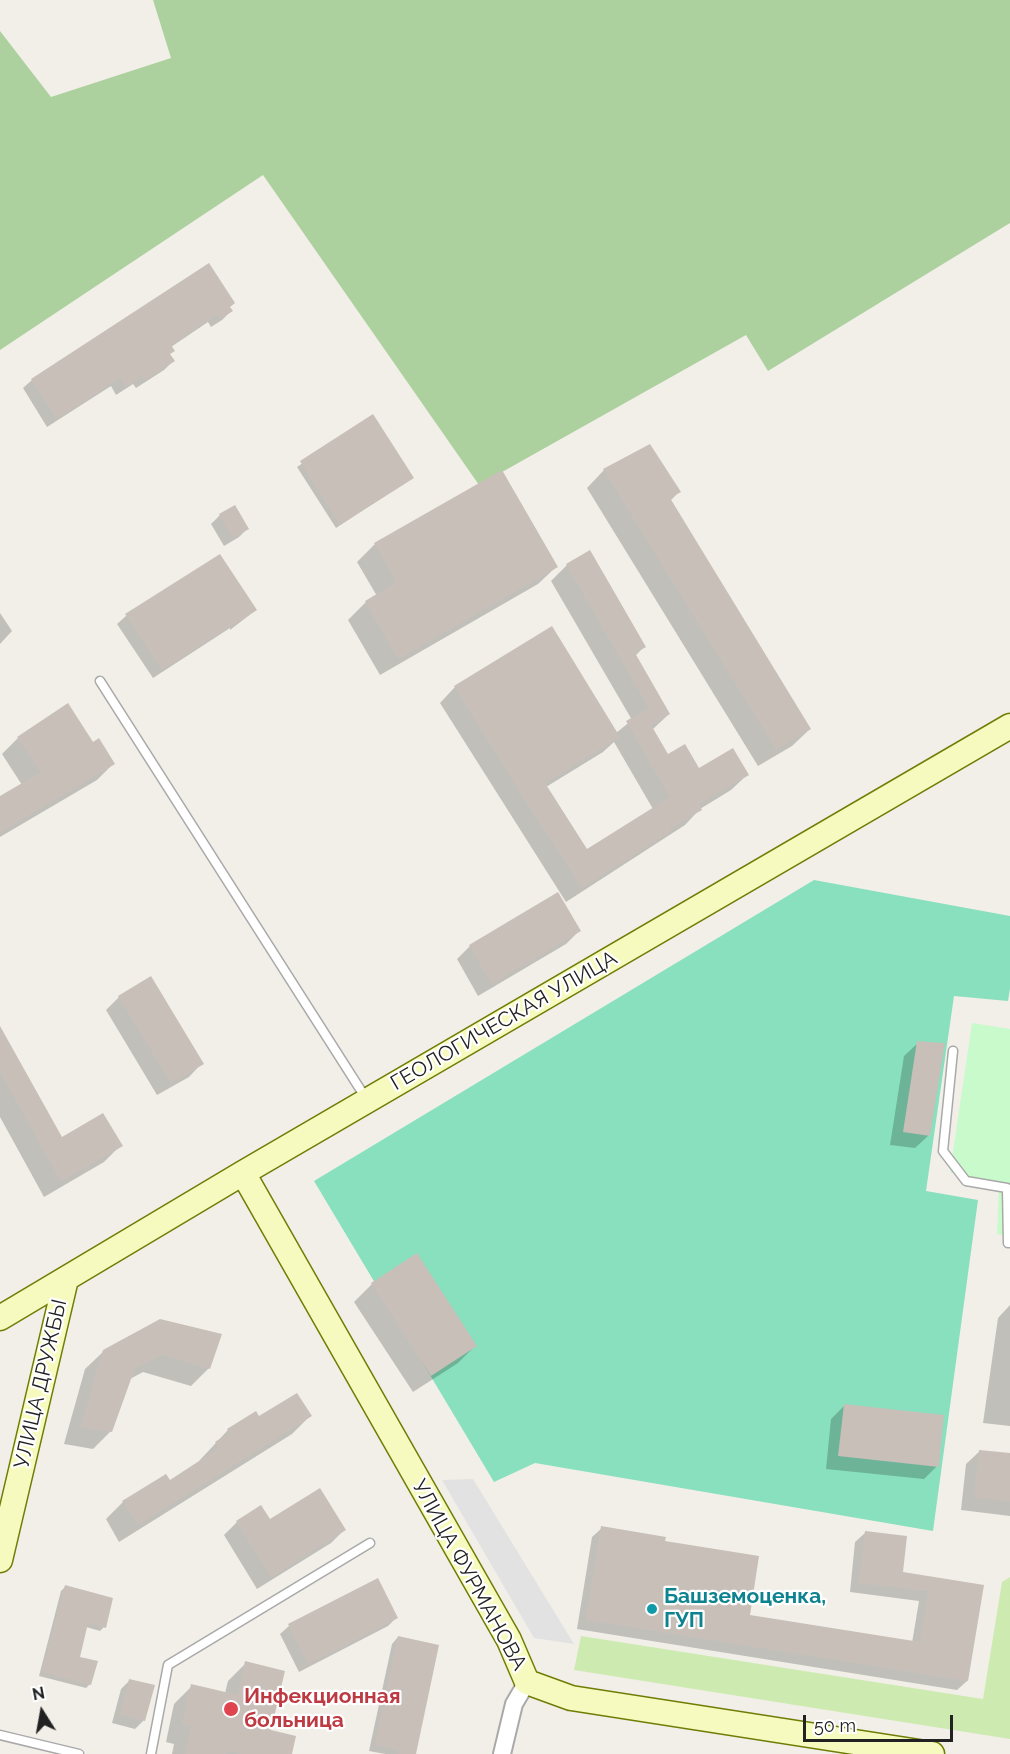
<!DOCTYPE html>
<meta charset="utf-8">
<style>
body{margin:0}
#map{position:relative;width:1010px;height:1754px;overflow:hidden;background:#f2efe9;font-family:Raleway,sans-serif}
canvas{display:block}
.north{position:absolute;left:12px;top:1682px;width:60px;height:60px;-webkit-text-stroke:4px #fff;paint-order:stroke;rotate:349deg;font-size:16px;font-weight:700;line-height:24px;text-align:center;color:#222}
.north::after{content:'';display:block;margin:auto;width:21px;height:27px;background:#222;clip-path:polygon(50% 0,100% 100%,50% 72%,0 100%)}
.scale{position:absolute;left:803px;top:1715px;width:150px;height:27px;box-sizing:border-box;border:3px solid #222;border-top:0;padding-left:8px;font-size:18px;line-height:21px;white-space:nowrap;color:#222;-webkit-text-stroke:4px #fff;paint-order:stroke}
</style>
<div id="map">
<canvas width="1010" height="1754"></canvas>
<div class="north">N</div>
<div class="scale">50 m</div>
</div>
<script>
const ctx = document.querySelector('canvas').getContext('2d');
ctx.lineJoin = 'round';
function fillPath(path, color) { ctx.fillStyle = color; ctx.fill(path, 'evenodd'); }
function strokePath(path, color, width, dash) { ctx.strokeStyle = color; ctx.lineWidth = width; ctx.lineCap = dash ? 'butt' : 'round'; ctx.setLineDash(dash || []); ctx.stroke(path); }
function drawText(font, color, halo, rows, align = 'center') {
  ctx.font = font + ' Raleway,sans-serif'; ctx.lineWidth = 4.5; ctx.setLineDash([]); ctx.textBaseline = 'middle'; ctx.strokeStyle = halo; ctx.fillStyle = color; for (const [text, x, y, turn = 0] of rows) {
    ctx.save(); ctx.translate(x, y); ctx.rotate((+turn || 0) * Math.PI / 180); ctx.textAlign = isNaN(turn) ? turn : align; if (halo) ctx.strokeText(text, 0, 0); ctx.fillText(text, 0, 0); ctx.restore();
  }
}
const grass = new Path2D(`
 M 1010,1577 L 1010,1739 L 574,1670 L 581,1636 L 983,1699 L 1002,1582 Z`);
const forest = new Path2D(`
 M 153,0 L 1010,0 L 1010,223 L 768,371 L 746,335 L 479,485 L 263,175 L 0,350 L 0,31 L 51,97 L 171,58 Z`);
const park = new Path2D(`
 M 972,1023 L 1010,1029 L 1010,1237 L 997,1234 L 999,1188 L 950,1172 Z`);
const pitch = new Path2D(`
 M 814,880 L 1010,916 L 1010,988 L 1008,1001 L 954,996 L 926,1191 L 978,1200 L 933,1531 L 535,1463 L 494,1482 L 314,1181 Z`);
const parking = new Path2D(`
 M 473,1479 L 574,1644 L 534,1638 L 442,1480 Z`);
const shadow = new Path2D(`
 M 209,265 L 231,311 L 222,320 L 211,327 L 208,322 L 171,347 L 169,355 L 173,361 L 164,370 L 136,388 L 133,384 L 116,395 L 111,386 L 47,427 L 23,388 L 32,380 Z
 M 372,416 L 412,478 L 336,528 L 297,467 Z
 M 604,470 L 679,492 L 670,501 L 810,729 L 792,746 L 758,766 L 587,488 Z
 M 220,515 L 247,529 L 239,537 L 224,546 L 211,524 Z
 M 375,544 L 556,567 L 538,584 L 380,675 L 348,620 L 366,602 L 377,596 L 357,562 Z
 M 589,552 L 644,647 L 635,656 L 669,714 L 653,729 L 667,756 L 699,770 L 747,775 L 731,790 L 700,809 L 685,825 L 566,902 L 440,703 L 455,687 L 616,733 L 632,720 L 551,581 L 567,565 ZM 614,742 L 653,809 L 587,852 L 546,787 L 603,752 Z
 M 220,556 L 256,610 L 230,630 L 230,628 L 153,678 L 117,624 L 126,616 Z
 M 0,613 L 12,631 L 0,644 Z
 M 18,738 L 93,744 L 113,764 L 97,780 L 0,837 L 0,798 L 22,785 L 2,754 Z
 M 579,931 L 566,944 L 478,996 L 457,959 L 470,946 Z
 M 119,997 L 202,1063 L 189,1077 L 157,1095 L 106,1010 Z
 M 0,1029 L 62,1139 L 121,1145 L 104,1162 L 44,1197 L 0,1117 Z
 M 918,1043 L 929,1135 L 915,1148 L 890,1145 L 904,1056 Z
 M 416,1255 L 475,1346 L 458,1363 L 413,1392 L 354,1302 L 372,1284 Z
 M 1010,1305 L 1010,1426 L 983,1423 L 998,1318 Z
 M 160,1320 L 209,1368 L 191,1386 L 143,1372 L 130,1379 L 111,1431 L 93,1449 L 64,1444 L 85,1369 L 104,1351 Z
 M 845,1405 L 937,1466 L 924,1479 L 826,1469 L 831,1419 Z
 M 310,1416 L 292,1434 L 119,1542 L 106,1519 L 123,1502 L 169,1482 L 200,1462 L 199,1461 L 228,1430 L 259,1418 Z
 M 980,1451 L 1010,1455 L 1010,1516 L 961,1510 L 966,1464 Z
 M 269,1521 L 344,1530 L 331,1543 L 257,1589 L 224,1535 L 237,1522 Z
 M 602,1528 L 663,1542 L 748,1616 L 912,1643 L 919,1601 L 850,1592 L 855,1542 L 865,1533 L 901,1573 L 982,1586 L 967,1681 L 957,1690 L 577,1629 L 592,1537 Z
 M 377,1580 L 397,1617 L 388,1626 L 299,1672 L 280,1634 L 289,1626 Z
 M 65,1587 L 104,1627 L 100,1631 L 86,1627 L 78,1658 L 90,1684 L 86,1688 L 39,1676 L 61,1591 Z
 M 398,1637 L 414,1754 L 385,1754 L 369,1751 L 392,1644 Z
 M 246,1663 L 270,1732 L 291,1754 L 172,1754 L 174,1744 L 166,1742 L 174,1704 L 192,1686 L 225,1693 L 228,1681 Z
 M 130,1680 L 144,1720 L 135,1729 L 112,1723 L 121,1689 Z`);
const building = new Path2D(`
 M 209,263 L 235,303 L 230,307 L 233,311 L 220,319 L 217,315 L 171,345 L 175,351 L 170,354 L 175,361 L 145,380 L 142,377 L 126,387 L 120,378 L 57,419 L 31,379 Z
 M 373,414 L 414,478 L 340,525 L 300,461 Z
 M 650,444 L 681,492 L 670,498 L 811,729 L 776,749 L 603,469 Z
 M 502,470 L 558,567 L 398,659 L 365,601 L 397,582 L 374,543 Z
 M 235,505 L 249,529 L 233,538 L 219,514 Z
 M 590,550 L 646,647 L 635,653 L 670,714 L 651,725 L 668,754 L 685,744 L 699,768 L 733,748 L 749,775 L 699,804 L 702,810 L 669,829 L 671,831 L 582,888 L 523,797 L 454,686 L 552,626 L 620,737 L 545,783 L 587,849 L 670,797 L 626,721 L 649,708 L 566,564 Z
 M 220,554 L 257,610 L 162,670 L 125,614 Z
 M 68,703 L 93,742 L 99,738 L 115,764 L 0,832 L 0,796 L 41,772 L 17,737 Z
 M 558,892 L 581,931 L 492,984 L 469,945 Z
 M 151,976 L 204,1064 L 171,1083 L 118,996 Z
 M 0,1026 L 62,1137 L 103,1113 L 123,1146 L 61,1181 L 0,1072 Z
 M 917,1041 L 945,1043 L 930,1136 L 903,1132 Z
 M 417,1253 L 477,1346 L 431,1376 L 371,1283 Z
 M 160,1319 L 222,1334 L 210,1369 L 162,1355 L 135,1368 L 112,1432 L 81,1427 L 103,1350 Z
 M 297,1393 L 312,1416 L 138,1525 L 122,1501 L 166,1474 L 170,1480 L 219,1448 L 215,1442 L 229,1433 L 227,1429 L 256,1411 L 259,1416 Z
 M 844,1404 L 944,1415 L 939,1467 L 838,1456 Z
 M 979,1450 L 1010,1453 L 1010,1502 L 974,1497 Z
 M 320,1488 L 346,1530 L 271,1577 L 236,1521 L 261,1505 L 270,1519 Z
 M 601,1526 L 666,1537 L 665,1541 L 759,1556 L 750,1615 L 920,1642 L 928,1591 L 859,1583 L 865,1531 L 907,1536 L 903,1572 L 984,1585 L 968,1681 L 586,1620 Z
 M 378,1578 L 398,1618 L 308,1664 L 288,1624 Z
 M 65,1585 L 113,1598 L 106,1628 L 88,1623 L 80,1657 L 98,1661 L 91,1685 L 42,1672 Z
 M 398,1636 L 439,1645 L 416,1754 L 398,1754 L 399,1750 L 375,1745 Z
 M 245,1661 L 285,1671 L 271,1730 L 296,1736 L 292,1754 L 243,1754 L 227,1751 L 226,1754 L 185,1754 L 191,1726 L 182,1724 L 191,1684 L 238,1695 Z
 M 129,1679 L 155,1685 L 145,1721 L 120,1714 Z`);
const lane = new Path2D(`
 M 100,681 L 367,1100
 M 953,1051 L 943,1151 L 966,1181 L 1007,1188 L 1008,1243 L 1010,1243
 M 0,1735 L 79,1754
 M 151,1754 L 168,1665 L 370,1543`);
const street = new Path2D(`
 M 502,1754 L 514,1704 L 527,1682`);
const secondary = new Path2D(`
 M 243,1173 L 509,1640 L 527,1682 L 571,1698 L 932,1754
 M 0,1318 L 243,1173 L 1010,726
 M 0,1560 L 66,1279`);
const markers = [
 [652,1609,6,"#0f9aa8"],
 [231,1709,8,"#e0444e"]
];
const streetNames = [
 ["ГЕОЛОГИЧЕСКАЯ УЛИЦА",504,1021,-30],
 ["УЛИЦА ДРУЖБЫ",41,1384,-77],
 ["УЛИЦА ФУРМАНОВА",469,1575,61]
];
const cultureNames = [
 ["Башземоценка,",664,1597],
 ["ГУП",664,1621]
];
const healthNames = [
 ["Инфекционная",244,1697],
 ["больница",244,1721]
];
fillPath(grass, '#cdebb0');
fillPath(forest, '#add19e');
fillPath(park, '#c8facc');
fillPath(pitch, '#88e0be');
fillPath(parking, '#e2e2e2');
fillPath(shadow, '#0003');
fillPath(building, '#c7bfb8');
strokePath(lane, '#a9a9a9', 11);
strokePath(street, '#a9a9a9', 20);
strokePath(secondary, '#707d05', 27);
strokePath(lane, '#fff', 8);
strokePath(street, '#fff', 16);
strokePath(secondary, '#f7fabf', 24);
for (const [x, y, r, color] of markers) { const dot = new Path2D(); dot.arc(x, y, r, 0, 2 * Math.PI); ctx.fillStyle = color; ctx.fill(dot); strokePath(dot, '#fff', 2); }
drawText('21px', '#222', '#fff', streetNames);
drawText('bold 21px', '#0d838f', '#fff', cultureNames, 'left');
drawText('bold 21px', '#be3a42', '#fff', healthNames, 'left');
</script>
